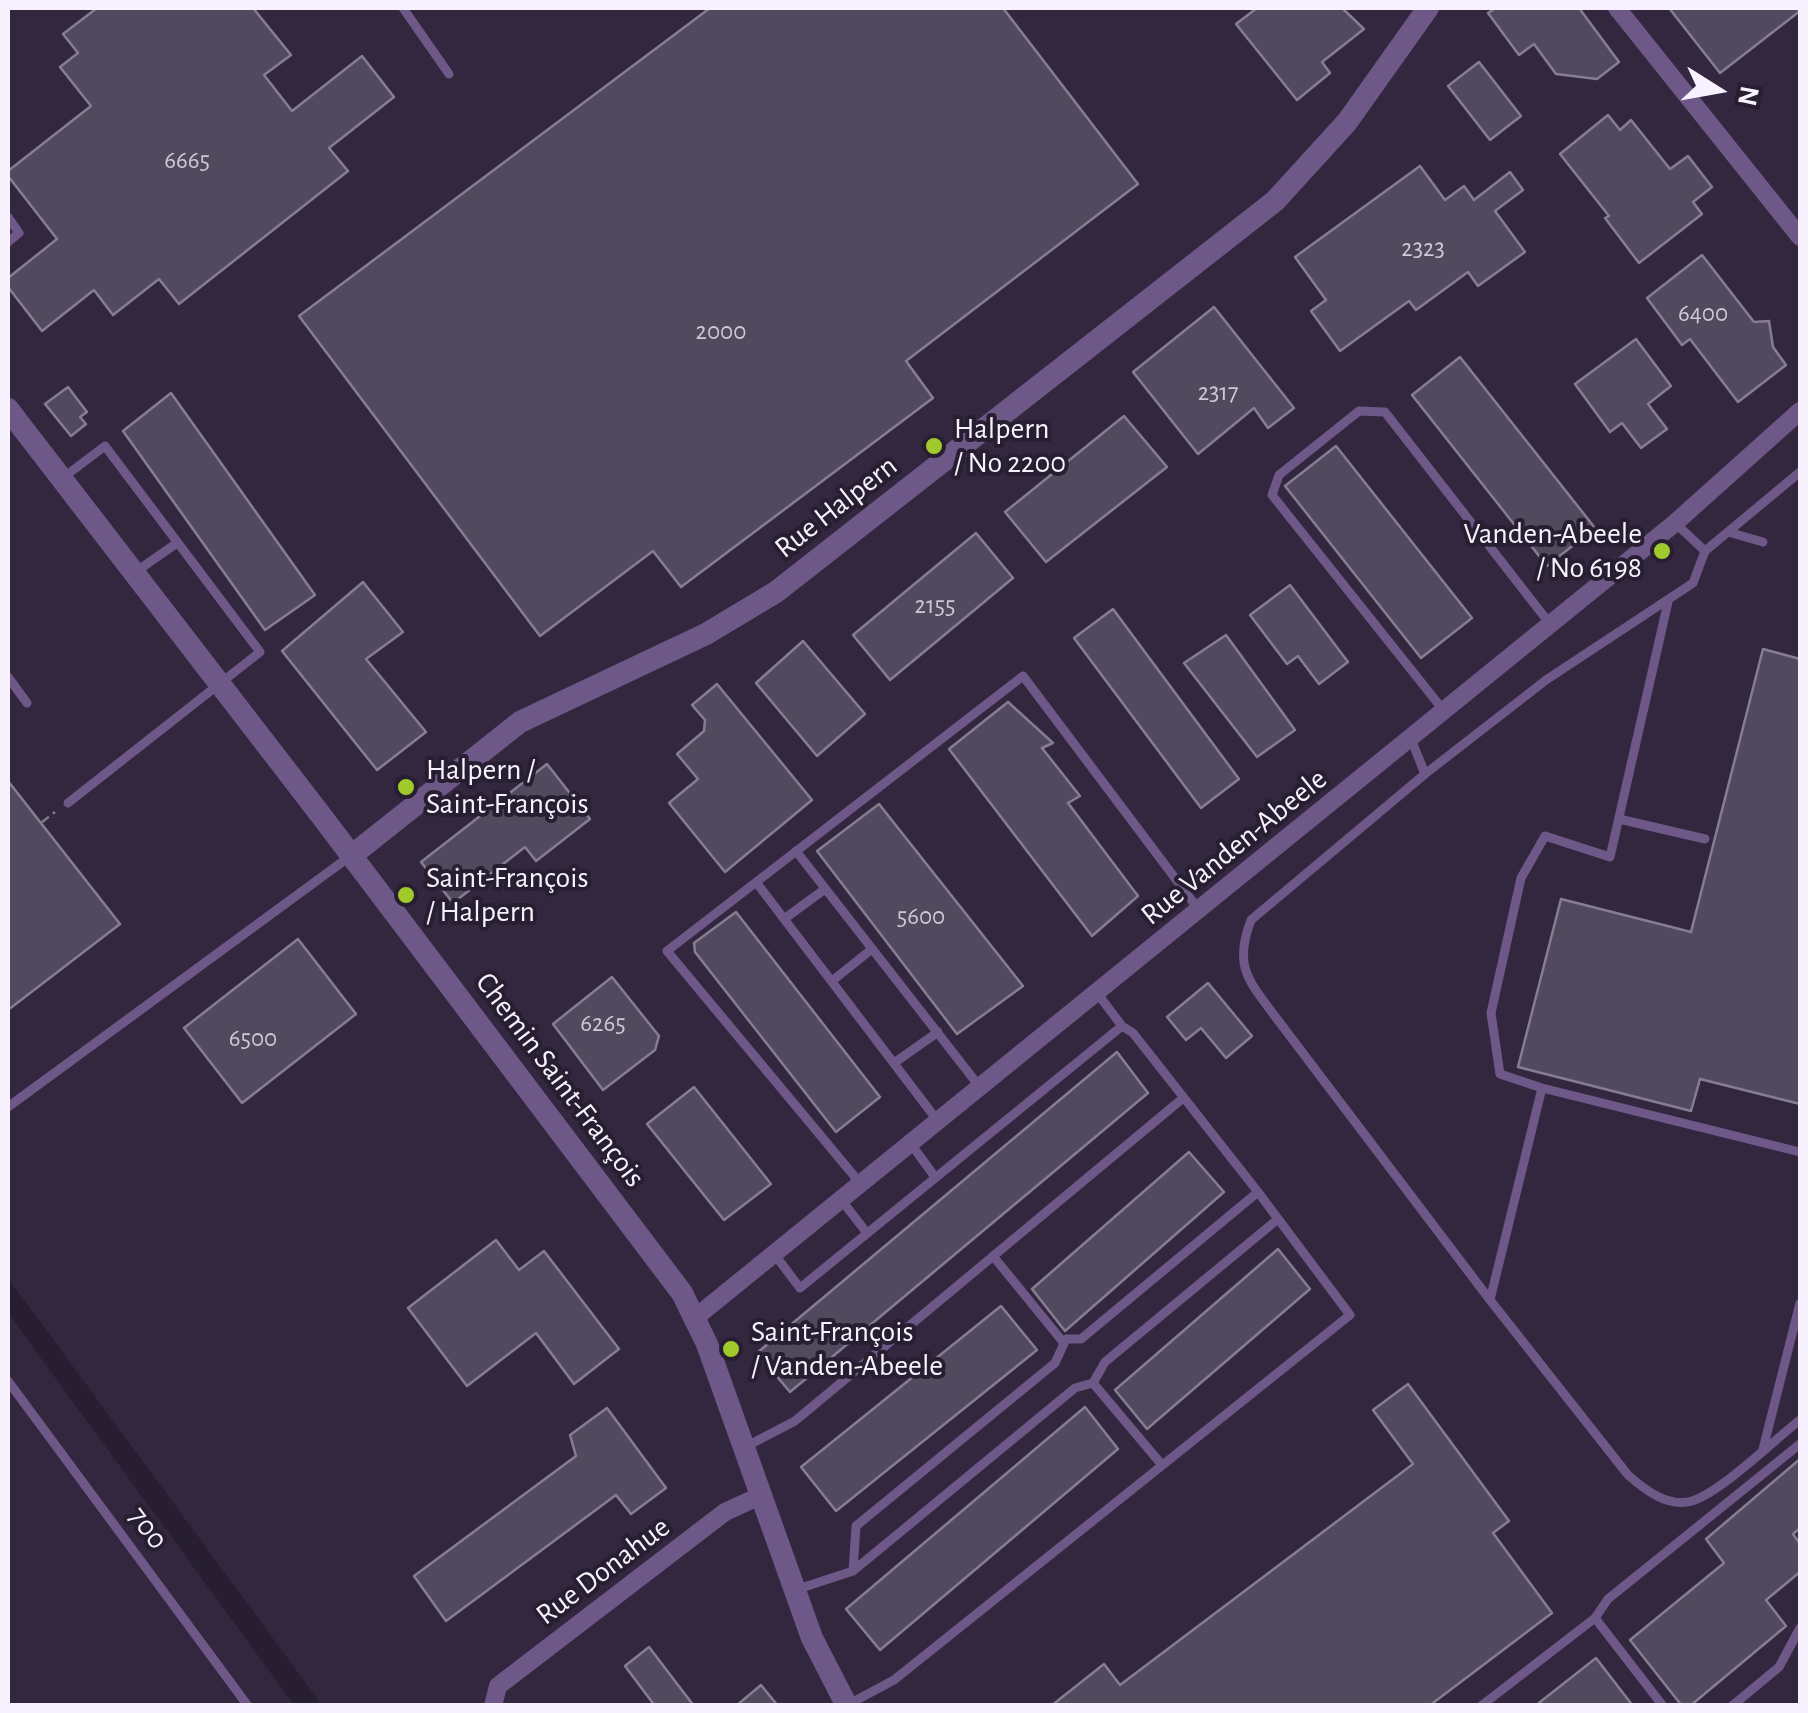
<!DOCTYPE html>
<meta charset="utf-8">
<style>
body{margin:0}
#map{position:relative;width:1808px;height:1713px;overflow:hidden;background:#271f31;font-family:"Alegreya Sans",sans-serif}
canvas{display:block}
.frame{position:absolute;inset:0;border:10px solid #f7f2fe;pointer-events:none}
.north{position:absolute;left:1668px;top:40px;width:100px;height:100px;-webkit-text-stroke:8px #271f31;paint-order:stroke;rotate:101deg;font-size:28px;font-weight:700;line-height:40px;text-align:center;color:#f7f2fe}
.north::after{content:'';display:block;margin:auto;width:35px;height:45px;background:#f7f2fe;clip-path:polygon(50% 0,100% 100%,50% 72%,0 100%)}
</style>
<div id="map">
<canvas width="1808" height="1713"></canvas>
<div class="frame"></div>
<div class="north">N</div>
</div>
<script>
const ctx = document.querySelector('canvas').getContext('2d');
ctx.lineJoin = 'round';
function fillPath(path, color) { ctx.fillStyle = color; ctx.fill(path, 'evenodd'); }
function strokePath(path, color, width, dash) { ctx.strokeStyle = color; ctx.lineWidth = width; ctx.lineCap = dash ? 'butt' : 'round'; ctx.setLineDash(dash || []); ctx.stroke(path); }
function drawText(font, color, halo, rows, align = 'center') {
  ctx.font = font + ' "Alegreya Sans",sans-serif'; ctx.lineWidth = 8; ctx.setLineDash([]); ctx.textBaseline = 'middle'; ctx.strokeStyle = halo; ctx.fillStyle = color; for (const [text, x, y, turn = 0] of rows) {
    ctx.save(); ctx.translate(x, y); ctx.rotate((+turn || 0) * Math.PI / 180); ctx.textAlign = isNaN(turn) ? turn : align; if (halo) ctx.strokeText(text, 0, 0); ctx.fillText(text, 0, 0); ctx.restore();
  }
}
const built = new Path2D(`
 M 8,8 L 1800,8 L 1800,1705 L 322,1705 L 8,1278 Z
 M 8,1313 L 294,1705 L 8,1705 Z`);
const building = new Path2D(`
 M 97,8 L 253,8 L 291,55 L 264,75 L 292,111 L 362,56 L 394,97 L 329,148 L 348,171 L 179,304 L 159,279 L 113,315 L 94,290 L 42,331 L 8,287 L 8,278 L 57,239 L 8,176 L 8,171 L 91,106 L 60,67 L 78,53 L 63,34 Z
 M 710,8 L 1003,8 L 1138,184 L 906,361 L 933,398 L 681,587 L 653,551 L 540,636 L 299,316 Z
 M 1257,8 L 1342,8 L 1364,29 L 1322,62 L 1330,73 L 1297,100 L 1236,24 Z
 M 1496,8 L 1579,8 L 1619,62 L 1597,79 L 1556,74 L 1534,44 L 1519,55 L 1488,13 Z
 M 1669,8 L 1800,8 L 1800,11 L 1720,73 Z
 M 1479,62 L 1521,116 L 1490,140 L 1448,86 Z
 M 1608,115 L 1620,130 L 1631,120 L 1670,169 L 1688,156 L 1712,187 L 1693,202 L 1702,214 L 1639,263 L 1605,218 L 1609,216 L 1560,154 Z
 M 1420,166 L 1445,200 L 1464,186 L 1474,200 L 1510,172 L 1523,190 L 1495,211 L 1525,252 L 1478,286 L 1468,272 L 1416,310 L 1409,301 L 1340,351 L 1311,311 L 1326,300 L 1295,257 Z
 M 1702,255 L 1754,322 L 1769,321 L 1773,347 L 1786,365 L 1738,402 L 1690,339 L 1682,345 L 1647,298 Z
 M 1214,307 L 1294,408 L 1268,428 L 1254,408 L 1198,454 L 1133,372 Z
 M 1636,339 L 1671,386 L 1648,404 L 1667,429 L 1641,448 L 1622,423 L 1610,432 L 1575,384 Z
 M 1460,357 L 1595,528 L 1547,566 L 1412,395 Z
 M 68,387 L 87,412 L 80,417 L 86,424 L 71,436 L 45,404 Z
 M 171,393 L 315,595 L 265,630 L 123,431 Z
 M 1124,416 L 1167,467 L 1046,562 L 1005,512 Z
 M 1336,446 L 1472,618 L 1421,658 L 1285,486 Z
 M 976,533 L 1013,578 L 890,680 L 853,635 Z
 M 363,582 L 403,632 L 366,659 L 426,732 L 377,770 L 282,651 Z
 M 1290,585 L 1348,662 L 1319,684 L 1298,656 L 1287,664 L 1250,615 Z
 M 1113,609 L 1239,779 L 1201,808 L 1074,638 Z
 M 1226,635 L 1295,730 L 1257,757 L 1184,663 Z
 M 803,641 L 865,714 L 817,756 L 756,683 Z
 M 1763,649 L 1800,659 L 1800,1104 L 1700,1079 L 1691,1111 L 1518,1067 L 1561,899 L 1691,932 Z
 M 717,684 L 812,800 L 725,872 L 669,803 L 698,779 L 677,754 L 704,731 L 705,720 L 692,705 Z
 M 1008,702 L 1053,743 L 1042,748 L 1080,796 L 1068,803 L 1138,896 L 1092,936 L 949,749 Z
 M 547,764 L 590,819 L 536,861 L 525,847 L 453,903 L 421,862 Z
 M 8,781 L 120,924 L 8,1010 Z
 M 879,804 L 1023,986 L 957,1034 L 817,851 Z
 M 736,912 L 880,1097 L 836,1132 L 695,952 L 694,943 Z
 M 298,939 L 356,1014 L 242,1103 L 184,1028 Z
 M 612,977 L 659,1036 L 655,1050 L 603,1090 L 553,1024 Z
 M 1208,983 L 1252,1036 L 1226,1058 L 1201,1028 L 1186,1040 L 1167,1017 Z
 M 1117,1052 L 1148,1093 L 790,1392 L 757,1353 Z
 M 694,1087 L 771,1184 L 724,1220 L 647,1124 Z
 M 1189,1152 L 1224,1192 L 1065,1331 L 1032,1289 Z
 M 496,1240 L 519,1270 L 544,1251 L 619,1349 L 574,1384 L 536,1333 L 467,1386 L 408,1308 Z
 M 1278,1249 L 1310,1289 L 1147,1429 L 1115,1390 Z
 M 1001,1306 L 1037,1350 L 836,1511 L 801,1467 Z
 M 1408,1384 L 1509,1521 L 1493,1533 L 1552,1613 L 1429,1706 L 1051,1706 L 1104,1664 L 1120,1685 L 1413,1464 L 1373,1410 Z
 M 1085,1407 L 1118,1449 L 880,1650 L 846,1609 Z
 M 607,1408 L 666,1488 L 631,1514 L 616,1495 L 446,1621 L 414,1576 L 576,1456 L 570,1435 Z
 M 1800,1459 L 1800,1528 L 1793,1534 L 1800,1544 L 1800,1572 L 1766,1600 L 1786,1626 L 1690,1706 L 1682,1706 L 1630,1640 L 1724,1563 L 1706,1539 Z
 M 649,1647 L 694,1706 L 655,1706 L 625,1666 Z
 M 1596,1658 L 1633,1706 L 1535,1706 Z
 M 761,1685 L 778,1706 L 736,1706 Z`);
const path = new Path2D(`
 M 41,823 L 55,812`);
const service = new Path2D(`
 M 403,8 L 449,74
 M 8,217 L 19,233 L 8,242
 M 1800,472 L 1705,551 L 1693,583 L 1546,680 L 1425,774 L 1251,920 C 1234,965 1247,979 1274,1015 L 1490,1300 L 1628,1475 C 1645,1490 1668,1508 1692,1501 C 1721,1492 1774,1440 1800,1420
 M 64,477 L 105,446 L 260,652 L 68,803
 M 1675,523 L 1705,551
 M 1728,532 L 1763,542
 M 134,573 L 177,543
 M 1668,602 L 1610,857 L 1545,836 L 1521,878 L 1491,1013 L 1500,1074 L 1542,1088 L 1800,1152
 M 8,677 L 27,703
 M 1444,711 L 1272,495 L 1279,475 L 1359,411 L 1385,412 L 1550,624
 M 1411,739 L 1425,774
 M 1619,819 L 1705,839
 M 796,851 L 979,1086
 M 756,882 L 937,1120
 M 784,919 L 825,889
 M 832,981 L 872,949
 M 1122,1026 L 1133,1033 L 1258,1192
 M 894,1063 L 938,1032
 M 8,1107 L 349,857
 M 911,1144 L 935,1177
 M 860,1183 L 667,951 L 1023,676 L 1199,910
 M 842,1201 L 867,1233
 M 775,1255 L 800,1288 L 1122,1026 L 1097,993
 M 993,1256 L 1063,1342
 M 1490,1300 L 1542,1088
 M 8,1381 L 248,1706
 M 1093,1383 L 1162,1465
 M 747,1446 L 795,1421 L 1182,1099
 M 1763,1449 L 1800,1303
 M 795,1590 L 853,1571 L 1075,1388 L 1093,1383 L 1105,1362 L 1278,1219
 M 1595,1618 L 1608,1599 L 1800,1444
 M 849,1704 L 894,1680 L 1350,1315 L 1258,1192 L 1081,1339 L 1066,1339 L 1055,1363 L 856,1526 L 853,1571
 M 1481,1706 L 1595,1618 L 1663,1706
 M 1732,1706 L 1779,1667 L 1800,1628`);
const minor = new Path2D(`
 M 1617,8 L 1800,237
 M 696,1317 L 1675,523 L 1800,411
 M 493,1706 L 498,1686 L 725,1512 L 762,1495`);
const tertiary = new Path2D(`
 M 8,409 L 323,818 L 682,1293 L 707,1344 L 812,1638 L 847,1706
 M 351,856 L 520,722 L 706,634 L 776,592 L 1275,201 L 1347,122 L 1428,8`);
const markers = [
 [934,446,10,"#a0c92b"],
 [1662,551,10,"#a0c92b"],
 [406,787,10,"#a0c92b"],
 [406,895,10,"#a0c92b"],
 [731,1349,10,"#a0c92b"]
];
const numberNames = [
 ["6665",187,160],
 ["2323",1423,248],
 ["6400",1703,313],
 ["2000",721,331],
 ["2317",1218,392],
 ["2155",935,605],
 ["5600",921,916],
 ["6265",603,1023],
 ["6500",253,1038]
];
const poiNames = [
 ["Halpern",954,429],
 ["/ No 2200",954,463],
 ["Vanden-Abeele",1642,534,"right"],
 ["/ No 6198",1642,568,"right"],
 ["Halpern /",426,770],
 ["Saint-François",426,804],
 ["Saint-François",426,878],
 ["/ Halpern",426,912],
 ["Saint-François",751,1332],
 ["/ Vanden-Abeele",751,1366]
];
const streetNames = [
 ["Rue Halpern",836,507,-38],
 ["Rue Vanden-Abeele",1234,847,-39],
 ["Chemin Saint-François",560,1080,53],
 ["700",148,1528,53],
 ["Rue Donahue",603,1571,-37]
];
fillPath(built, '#32273f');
fillPath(building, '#51495d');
strokePath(building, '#867d93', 2.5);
strokePath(path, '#807989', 2.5, [10, 5]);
strokePath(service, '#6d5888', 9);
strokePath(minor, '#6d5888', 18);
strokePath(tertiary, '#6d5888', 22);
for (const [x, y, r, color] of markers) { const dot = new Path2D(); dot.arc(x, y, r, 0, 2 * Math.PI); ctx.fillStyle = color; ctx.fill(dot); strokePath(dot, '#271f31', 4); }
drawText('25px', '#cec8d6', null, numberNames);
drawText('30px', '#f7f2fe', '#271f31', poiNames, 'left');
drawText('30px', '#f7f2fe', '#271f31', streetNames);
</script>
